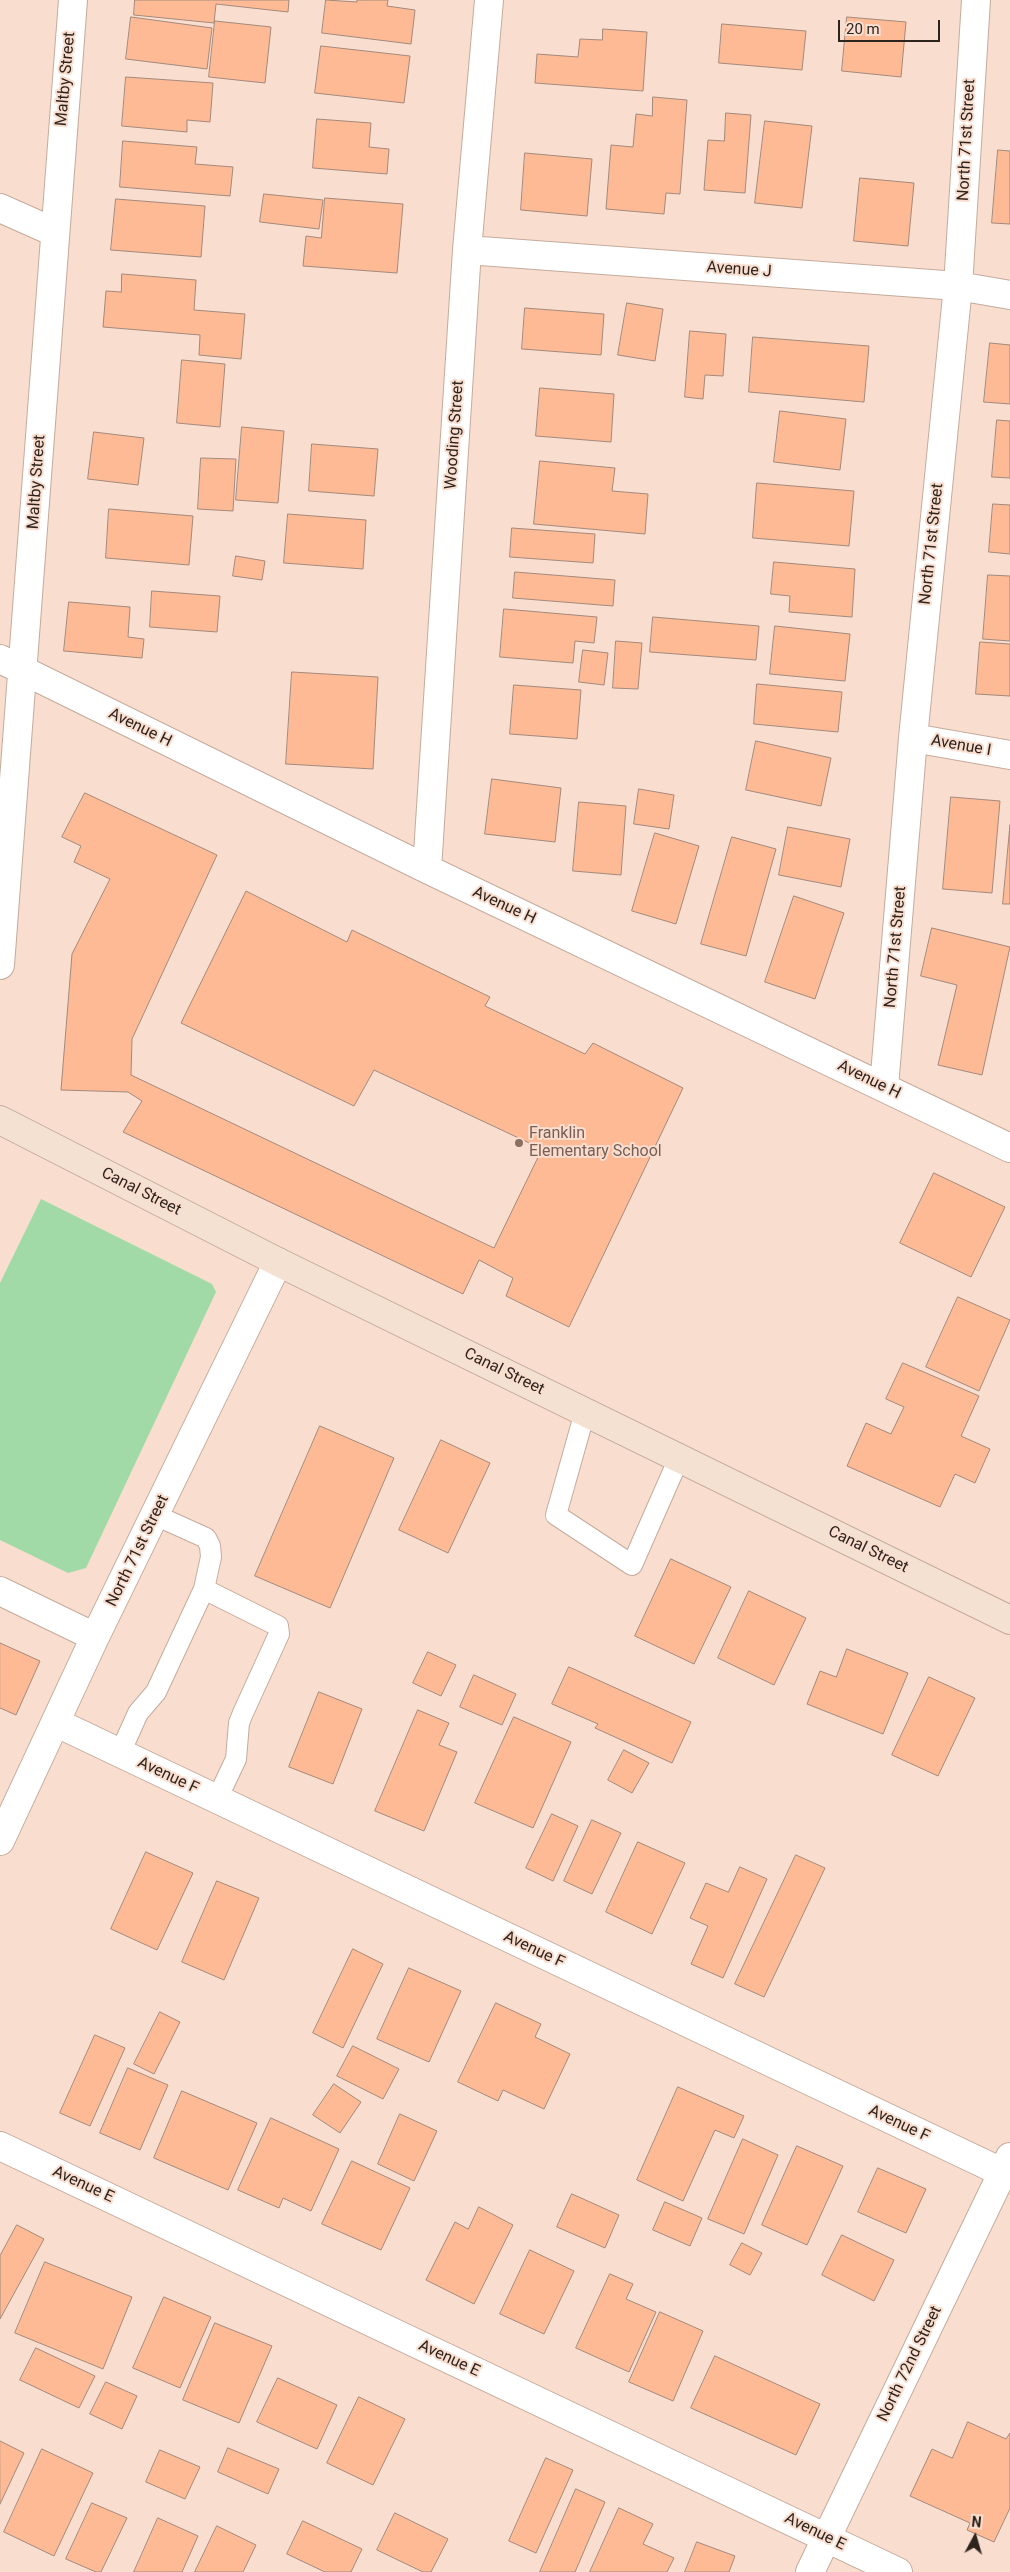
<!DOCTYPE html>
<style>
body{margin:0}
#map{position:relative;width:1010px;height:2572px;overflow:hidden;background:#f9decf;font-family:Roboto,sans-serif}
canvas{display:block}
.north{position:absolute;left:950px;top:2512px;width:50px;height:50px;-webkit-text-stroke:4px #f9decf;paint-order:stroke;rotate:6deg;font-size:14px;font-weight:700;line-height:20px;text-align:center;color:#2e241e}
.north::after{content:'';display:block;margin:auto;width:18px;height:22px;background:#2e241e;clip-path:polygon(50% 0,100% 100%,50% 72%,0 100%)}
.scale{position:absolute;left:838px;top:20px;width:102px;height:22px;box-sizing:border-box;border:2px solid #2e241e;border-top:0;padding-left:6px;font-size:15px;line-height:18px;white-space:nowrap;color:#2e241e;-webkit-text-stroke:4px #f9decf;paint-order:stroke}
</style>
<div id="map">
<canvas width="1010" height="2572"></canvas>
<div class="north">N</div>
<div class="scale">20 m</div>
</div>
<script>
const ctx = document.querySelector('canvas').getContext('2d');
ctx.lineJoin = 'round';
function fillPath(path, color) { ctx.fillStyle = color; ctx.fill(path, 'evenodd'); }
function strokePath(path, color, width, dash) { ctx.strokeStyle = color; ctx.lineWidth = width; ctx.lineCap = dash ? 'butt' : 'round'; ctx.setLineDash(dash || []); ctx.stroke(path); }
function drawText(font, color, halo, rows, align = 'center') {
  ctx.font = font + ' Roboto,sans-serif'; ctx.lineWidth = 4; ctx.setLineDash([]); ctx.textBaseline = 'middle'; ctx.strokeStyle = halo; ctx.fillStyle = color; for (const [text, x, y, turn = 0] of rows) {
    ctx.save(); ctx.translate(x, y); ctx.rotate((+turn || 0) * Math.PI / 180); ctx.textAlign = isNaN(turn) ? turn : align; if (halo) ctx.strokeText(text, 0, 0); ctx.fillText(text, 0, 0); ctx.restore();
  }
}
const green = new Path2D(`
 M 41,1199 L 212,1284 L 216,1292 L 86,1568 L 68,1573 L 0,1540 L 0,1283 Z`);
const building = new Path2D(`
 M 135,0 L 289,0 L 288,12 L 216,4 L 214,23 L 134,15 Z
 M 326,0 L 357,2 L 357,0 L 388,0 L 387,6 L 415,10 L 411,44 L 322,33 Z
 M 131,17 L 212,28 L 207,69 L 126,59 Z
 M 847,17 L 906,22 L 901,77 L 842,71 Z
 M 215,21 L 271,27 L 265,83 L 209,77 Z
 M 722,24 L 806,31 L 802,70 L 719,63 Z
 M 603,29 L 647,32 L 643,91 L 535,83 L 537,54 L 578,57 L 580,39 L 602,40 Z
 M 321,46 L 410,56 L 404,103 L 315,93 Z
 M 126,77 L 213,83 L 210,122 L 187,120 L 187,132 L 122,126 Z
 M 653,97 L 687,100 L 680,194 L 666,193 L 664,214 L 606,209 L 611,145 L 633,147 L 636,114 L 652,116 Z
 M 726,113 L 751,115 L 745,193 L 704,190 L 708,140 L 724,141 Z
 M 317,119 L 371,123 L 369,147 L 389,149 L 387,174 L 313,168 Z
 M 765,121 L 812,126 L 802,208 L 755,203 Z
 M 123,141 L 197,147 L 195,164 L 233,167 L 230,196 L 120,187 Z
 M 998,150 L 1010,151 L 1010,224 L 992,223 Z
 M 525,153 L 592,159 L 587,216 L 521,210 Z
 M 860,178 L 914,183 L 908,246 L 854,241 Z
 M 264,194 L 323,200 L 319,229 L 260,222 Z
 M 325,198 L 403,204 L 397,273 L 303,266 L 306,236 L 321,238 Z
 M 116,199 L 205,206 L 201,257 L 111,250 Z
 M 122,274 L 196,280 L 194,310 L 245,314 L 241,359 L 199,355 L 200,335 L 103,327 L 106,291 L 121,292 Z
 M 627,303 L 663,309 L 655,361 L 618,355 Z
 M 525,308 L 604,314 L 601,355 L 522,349 Z
 M 690,331 L 726,334 L 723,376 L 705,375 L 703,399 L 685,397 Z
 M 753,337 L 869,346 L 864,402 L 749,392 Z
 M 990,343 L 1010,345 L 1010,404 L 984,402 Z
 M 182,360 L 225,364 L 220,427 L 177,423 Z
 M 540,388 L 614,394 L 611,442 L 536,436 Z
 M 780,411 L 846,419 L 840,470 L 774,462 Z
 M 997,420 L 1010,421 L 1010,478 L 992,477 Z
 M 242,427 L 284,431 L 278,503 L 236,500 Z
 M 94,432 L 144,438 L 138,485 L 88,479 Z
 M 312,444 L 378,449 L 374,496 L 309,491 Z
 M 201,458 L 236,459 L 233,511 L 198,509 Z
 M 540,461 L 615,468 L 612,491 L 648,494 L 645,534 L 534,524 Z
 M 757,483 L 854,491 L 849,546 L 753,538 Z
 M 993,504 L 1010,505 L 1010,554 L 989,552 Z
 M 109,509 L 193,516 L 189,565 L 106,558 Z
 M 288,514 L 366,520 L 363,569 L 284,563 Z
 M 512,528 L 595,534 L 593,563 L 510,557 Z
 M 236,556 L 265,561 L 262,580 L 233,576 Z
 M 774,562 L 855,569 L 852,617 L 789,612 L 790,596 L 771,594 Z
 M 515,572 L 615,580 L 613,606 L 513,598 Z
 M 988,575 L 1010,576 L 1010,641 L 983,639 Z
 M 152,591 L 220,596 L 217,632 L 150,627 Z
 M 69,602 L 130,607 L 128,637 L 144,639 L 142,658 L 64,651 Z
 M 504,609 L 597,617 L 594,643 L 575,641 L 573,663 L 500,657 Z
 M 653,617 L 759,626 L 756,660 L 650,652 Z
 M 775,626 L 850,634 L 845,681 L 770,674 Z
 M 616,641 L 642,643 L 638,689 L 613,688 Z
 M 980,642 L 1010,644 L 1010,696 L 976,694 Z
 M 583,650 L 608,653 L 604,685 L 579,682 Z
 M 292,672 L 378,677 L 373,769 L 286,764 Z
 M 757,684 L 842,692 L 838,732 L 754,724 Z
 M 514,685 L 581,690 L 577,739 L 510,734 Z
 M 756,741 L 831,758 L 821,806 L 746,790 Z
 M 492,779 L 561,788 L 555,842 L 485,834 Z
 M 639,789 L 674,795 L 669,829 L 634,824 Z
 M 85,793 L 217,855 L 132,1039 L 131,1075 L 494,1248 L 542,1149 L 374,1070 L 354,1106 L 181,1023 L 246,891 L 347,942 L 352,930 L 490,997 L 485,1006 L 585,1054 L 593,1043 L 683,1088 L 569,1327 L 506,1296 L 513,1278 L 479,1260 L 463,1294 L 123,1132 L 142,1101 L 128,1092 L 61,1090 L 72,954 L 110,879 L 74,862 L 81,846 L 62,837 Z
 M 951,797 L 1000,801 L 992,893 L 943,889 Z
 M 579,802 L 626,806 L 621,875 L 573,871 Z
 M 1010,825 L 1010,904 L 1003,904 Z
 M 788,827 L 850,839 L 841,887 L 779,875 Z
 M 655,833 L 699,846 L 676,924 L 632,911 Z
 M 732,837 L 776,849 L 746,956 L 701,944 Z
 M 794,896 L 844,913 L 815,999 L 765,982 Z
 M 932,928 L 1010,947 L 982,1075 L 938,1065 L 957,985 L 921,976 Z
 M 934,1173 L 1005,1207 L 971,1277 L 900,1243 Z
 M 958,1297 L 1010,1320 L 979,1391 L 926,1367 Z
 M 903,1363 L 979,1396 L 961,1436 L 990,1449 L 975,1483 L 955,1474 L 940,1507 L 847,1466 L 866,1423 L 891,1434 L 904,1407 L 886,1399 Z
 M 320,1426 L 394,1458 L 330,1608 L 255,1576 Z
 M 441,1440 L 490,1463 L 448,1553 L 399,1530 Z
 M 671,1559 L 731,1587 L 694,1664 L 635,1636 Z
 M 749,1591 L 806,1618 L 774,1685 L 718,1658 Z
 M 0,1643 L 40,1661 L 16,1715 L 0,1708 Z
 M 847,1649 L 908,1673 L 883,1734 L 807,1704 L 820,1671 L 836,1677 Z
 M 428,1652 L 456,1665 L 441,1696 L 413,1683 Z
 M 569,1667 L 691,1722 L 672,1763 L 595,1728 L 598,1724 L 552,1704 Z
 M 474,1675 L 516,1694 L 502,1725 L 460,1707 Z
 M 929,1677 L 975,1698 L 938,1776 L 892,1755 Z
 M 319,1692 L 362,1709 L 333,1784 L 289,1767 Z
 M 418,1710 L 449,1723 L 439,1745 L 457,1752 L 424,1831 L 375,1811 Z
 M 514,1717 L 571,1742 L 533,1828 L 475,1803 Z
 M 624,1750 L 649,1763 L 632,1793 L 608,1780 Z
 M 552,1814 L 578,1826 L 553,1881 L 526,1868 Z
 M 592,1820 L 621,1833 L 592,1894 L 564,1881 Z
 M 638,1842 L 685,1863 L 652,1934 L 606,1912 Z
 M 146,1852 L 193,1873 L 157,1950 L 111,1929 Z
 M 796,1855 L 825,1868 L 764,1997 L 735,1984 Z
 M 740,1867 L 767,1879 L 723,1978 L 691,1964 L 708,1926 L 690,1918 L 706,1883 L 728,1892 Z
 M 217,1881 L 259,1898 L 224,1980 L 182,1962 Z
 M 353,1949 L 383,1964 L 343,2048 L 313,2033 Z
 M 409,1968 L 461,1991 L 429,2062 L 377,2039 Z
 M 496,2003 L 541,2024 L 535,2037 L 570,2054 L 544,2109 L 503,2090 L 498,2101 L 458,2082 Z
 M 160,2012 L 180,2022 L 154,2074 L 134,2064 Z
 M 95,2035 L 125,2048 L 90,2126 L 60,2113 Z
 M 353,2046 L 399,2069 L 383,2099 L 337,2076 Z
 M 128,2068 L 168,2085 L 140,2150 L 100,2133 Z
 M 334,2084 L 361,2102 L 340,2133 L 313,2115 Z
 M 678,2087 L 744,2116 L 734,2138 L 715,2130 L 683,2201 L 637,2180 Z
 M 182,2091 L 257,2123 L 228,2190 L 154,2158 Z
 M 400,2114 L 437,2131 L 414,2181 L 378,2164 Z
 M 271,2118 L 339,2149 L 311,2211 L 283,2198 L 279,2208 L 238,2190 Z
 M 743,2139 L 778,2155 L 744,2234 L 708,2219 Z
 M 797,2146 L 843,2166 L 807,2245 L 762,2225 Z
 M 352,2161 L 410,2188 L 381,2250 L 322,2224 Z
 M 878,2168 L 926,2189 L 906,2233 L 858,2212 Z
 M 572,2194 L 619,2215 L 605,2248 L 557,2227 Z
 M 665,2202 L 702,2218 L 690,2246 L 653,2230 Z
 M 479,2207 L 513,2225 L 474,2304 L 426,2280 L 455,2222 L 468,2229 Z
 M 17,2225 L 44,2239 L 0,2319 L 0,2256 Z
 M 842,2235 L 894,2260 L 874,2301 L 822,2275 Z
 M 742,2243 L 762,2253 L 750,2275 L 730,2265 Z
 M 530,2250 L 574,2271 L 544,2334 L 500,2314 Z
 M 45,2262 L 132,2297 L 103,2369 L 15,2333 Z
 M 610,2274 L 633,2284 L 626,2299 L 656,2312 L 629,2372 L 576,2348 Z
 M 164,2297 L 211,2317 L 180,2388 L 133,2368 Z
 M 660,2312 L 703,2331 L 673,2401 L 629,2382 Z
 M 215,2323 L 272,2346 L 239,2423 L 183,2400 Z
 M 36,2348 L 95,2376 L 79,2408 L 20,2380 Z
 M 715,2356 L 820,2404 L 796,2455 L 691,2408 Z
 M 278,2378 L 337,2405 L 317,2449 L 257,2422 Z
 M 106,2382 L 137,2396 L 122,2429 L 90,2414 Z
 M 359,2397 L 405,2419 L 373,2485 L 327,2463 Z
 M 968,2422 L 1006,2439 L 1010,2433 L 1010,2508 L 994,2542 L 967,2530 L 970,2523 L 910,2496 L 932,2449 L 952,2458 Z
 M 0,2441 L 24,2453 L 0,2504 Z
 M 228,2448 L 279,2469 L 268,2494 L 218,2472 Z
 M 42,2449 L 93,2473 L 54,2556 L 4,2532 Z
 M 160,2450 L 200,2467 L 185,2499 L 146,2482 Z
 M 546,2458 L 573,2470 L 536,2553 L 509,2541 Z
 M 576,2489 L 605,2502 L 575,2572 L 540,2572 Z
 M 92,2503 L 127,2518 L 101,2572 L 96,2572 L 66,2559 Z
 M 619,2508 L 653,2524 L 643,2544 L 674,2558 L 667,2572 L 590,2572 Z
 M 395,2513 L 448,2539 L 431,2572 L 423,2572 L 377,2550 Z
 M 158,2518 L 198,2536 L 182,2572 L 134,2572 Z
 M 303,2521 L 362,2549 L 351,2572 L 325,2572 L 287,2554 Z
 M 217,2526 L 256,2545 L 243,2572 L 195,2572 Z
 M 697,2542 L 735,2556 L 729,2572 L 685,2572 Z`);
const lane = new Path2D(`
 M 585,1412 L 556,1515 L 632,1565 L 679,1458
 M 204,1589 L 278,1626 L 279,1634 L 243,1713 L 239,1723 L 236,1759 L 217,1799
 M 120,1753 L 138,1713 L 156,1692 L 204,1589 L 211,1557 L 210,1546 L 206,1538 L 155,1515`);
const street = new Path2D(`
 M 0,208 L 54,232
 M 467,250 L 958,286 L 1010,295
 M 0,659 L 427,869 L 1010,1148
 M 913,738 L 1010,755
 M 427,869 L 467,250 L 489,0
 M 0,965 L 73,0
 M 884,1087 L 913,738 L 958,286 L 976,0
 M 0,1591 L 95,1637
 M 57,1723 L 1010,2176
 M 0,1841 L 95,1637 L 278,1262
 M 0,2146 L 898,2572
 M 810,2572 L 1010,2157`);
const secondary = new Path2D(`
 M 0,1120 L 278,1262 L 1010,1620`);
const markers = [
 [519,1143,5,"#8d6e63"]
];
const streetNames = [
 ["Maltby Street",66,79,-85],
 ["North 71st Street",967,140,-87],
 ["Avenue J",739,270,4],
 ["Wooding Street",455,435,-86],
 ["Maltby Street",37,482,-86],
 ["North 71st Street",932,544,-84],
 ["Avenue H",140,728,26],
 ["Avenue I",961,746,10],
 ["Avenue H",504,906,25],
 ["North 71st Street",896,947,-85],
 ["Avenue H",869,1080,26],
 ["Canal Street",141,1192,27],
 ["Canal Street",504,1372,26],
 ["Canal Street",868,1550,26],
 ["North 71st Street",138,1551,-64],
 ["Avenue F",168,1776,25],
 ["Avenue F",534,1950,25],
 ["Avenue F",899,2124,25],
 ["Avenue E",83,2185,25],
 ["Avenue E",449,2359,25],
 ["North 72nd Street",910,2364,-64],
 ["Avenue E",815,2532,26]
];
const educationNames = [
 ["Franklin",529,1134],
 ["Elementary School",529,1152]
];
fillPath(green, '#a1daa7');
fillPath(building, '#fdba95');
strokePath(building, '#a3897c', 1);
strokePath(lane, '#c5ab9d', 22);
strokePath(street, '#c5ab9d', 30);
strokePath(secondary, '#c5ab9d', 30);
strokePath(lane, '#fff', 20);
strokePath(street, '#fff', 28);
strokePath(secondary, '#f4e1d2', 28);
for (const [x, y, r, color] of markers) { const dot = new Path2D(); dot.arc(x, y, r, 0, 2 * Math.PI); ctx.fillStyle = color; ctx.fill(dot); strokePath(dot, '#f9decf', 2); }
drawText('16px', '#2e241e', '#f9decf', streetNames);
drawText('16px', '#785e54', '#f9decf', educationNames, 'left');
</script>
